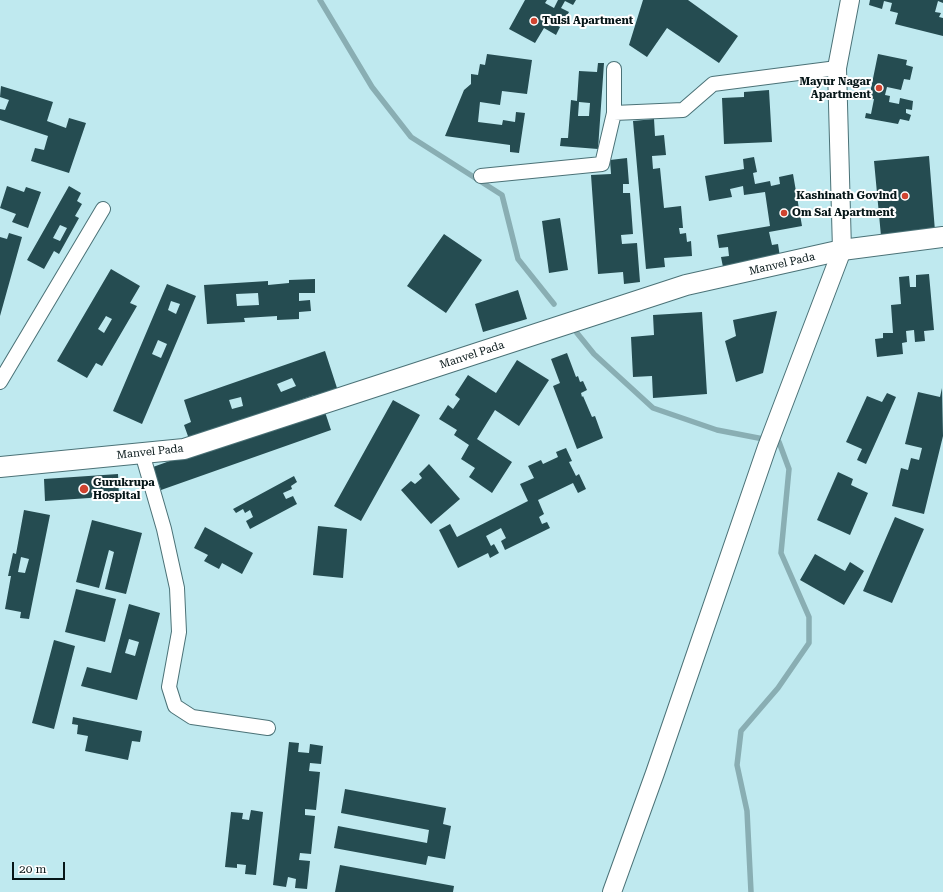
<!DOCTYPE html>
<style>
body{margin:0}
#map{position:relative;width:943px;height:892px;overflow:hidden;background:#bfe9ef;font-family:"Roboto Serif",serif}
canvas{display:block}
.scale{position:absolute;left:12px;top:862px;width:53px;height:18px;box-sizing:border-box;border:2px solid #061618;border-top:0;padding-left:5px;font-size:12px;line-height:14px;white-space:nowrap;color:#061618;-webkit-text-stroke:3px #fff;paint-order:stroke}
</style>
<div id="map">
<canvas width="943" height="892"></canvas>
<div class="scale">20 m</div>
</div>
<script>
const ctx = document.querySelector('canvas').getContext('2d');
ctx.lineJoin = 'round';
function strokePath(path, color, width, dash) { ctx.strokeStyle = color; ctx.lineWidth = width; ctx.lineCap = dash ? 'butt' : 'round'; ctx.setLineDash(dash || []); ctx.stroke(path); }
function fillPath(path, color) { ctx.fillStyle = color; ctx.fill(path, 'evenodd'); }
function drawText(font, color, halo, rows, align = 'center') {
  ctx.font = font + ' "Roboto Serif",serif'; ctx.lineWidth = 4; ctx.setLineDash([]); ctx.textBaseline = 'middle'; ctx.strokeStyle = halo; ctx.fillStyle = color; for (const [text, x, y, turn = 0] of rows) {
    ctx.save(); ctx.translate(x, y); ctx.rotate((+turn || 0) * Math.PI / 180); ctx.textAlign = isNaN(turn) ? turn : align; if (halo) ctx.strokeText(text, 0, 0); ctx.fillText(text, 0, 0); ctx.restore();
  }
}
const stream = new Path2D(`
 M 320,0 L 372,87 L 411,137 L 502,195 L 518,259 L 554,304
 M 577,333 L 594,354 L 653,408 L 717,430 L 779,442 L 789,469 L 781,553 L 809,617 L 809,643 L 778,688 L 741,731 L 737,765 L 747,811 L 751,892`);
const building = new Path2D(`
 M 525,0 L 547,0 L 545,3 L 554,8 L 558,0 L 576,0 L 573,5 L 565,1 L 561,8 L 569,12 L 565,19 L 557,15 L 553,23 L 560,27 L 556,35 L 544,28 L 535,43 L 509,29 Z
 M 643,0 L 688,0 L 738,36 L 719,63 L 667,28 L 647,57 L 629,45 Z
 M 870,0 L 943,0 L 943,3 L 938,1 L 935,12 L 941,13 L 939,17 L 943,18 L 943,36 L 895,24 L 898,13 L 890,11 L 892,3 L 884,1 L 882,9 L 869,5 Z
 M 487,54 L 532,60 L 527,94 L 502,91 L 500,105 L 480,102 L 478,122 L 502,125 L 503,120 L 515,122 L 516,112 L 525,113 L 519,153 L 510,152 L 510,145 L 445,136 L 464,90 L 471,84 L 471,74 L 478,75 L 480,64 L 485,65 Z
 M 878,54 L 907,60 L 906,65 L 913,67 L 910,80 L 904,79 L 901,90 L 887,87 L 885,95 L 890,96 L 889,102 L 899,104 L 900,98 L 913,101 L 912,110 L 906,109 L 906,113 L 911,115 L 909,121 L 900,119 L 898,124 L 865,118 L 866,113 L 871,114 L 874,99 L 869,98 Z
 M 598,63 L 604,63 L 598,149 L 560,146 L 561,138 L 568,138 L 571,100 L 577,101 L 579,71 L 597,72 ZM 579,102 L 590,103 L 589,116 L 578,116 Z
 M 1,86 L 53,102 L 47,121 L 66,128 L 69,118 L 86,123 L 69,173 L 31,161 L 35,148 L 44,150 L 48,136 L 0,120 L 0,109 L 5,110 L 9,100 L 0,97 Z
 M 769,90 L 772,142 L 724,144 L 722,98 L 744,97 L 744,92 Z
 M 654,119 L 655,136 L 664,135 L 666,155 L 652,156 L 653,169 L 660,168 L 664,208 L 681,206 L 683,228 L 679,228 L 680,234 L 686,233 L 687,242 L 691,241 L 692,256 L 664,258 L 665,267 L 646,269 L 633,121 Z
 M 929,156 L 935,231 L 881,236 L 874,161 Z
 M 754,157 L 757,172 L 753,173 L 755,184 L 770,181 L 771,186 L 780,184 L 779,177 L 793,174 L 802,226 L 769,232 L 772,245 L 778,244 L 780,257 L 723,267 L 721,257 L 729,256 L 728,247 L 719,248 L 717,235 L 770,226 L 765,192 L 744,195 L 743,186 L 730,189 L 732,197 L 709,201 L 705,176 L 744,169 L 743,159 Z
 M 627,158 L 629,184 L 623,184 L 623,193 L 630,193 L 633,234 L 621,235 L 622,244 L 637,243 L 640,282 L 624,284 L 623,272 L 598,274 L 591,175 L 611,174 L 610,160 Z
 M 7,186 L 24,192 L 26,187 L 41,192 L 28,228 L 12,222 L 16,214 L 0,208 Z
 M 69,186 L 81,193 L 77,201 L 82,204 L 75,216 L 79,218 L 59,254 L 54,251 L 44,269 L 27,260 ZM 60,225 L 67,228 L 60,241 L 53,238 Z
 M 560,218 L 568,270 L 549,273 L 542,221 Z
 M 9,233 L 22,237 L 0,316 L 0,237 L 7,239 Z
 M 444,234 L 482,260 L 446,313 L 407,286 Z
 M 111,269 L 140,286 L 130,303 L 137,306 L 102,366 L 96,363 L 87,378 L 57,361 ZM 106,316 L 112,319 L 104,333 L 98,329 Z
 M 929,274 L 934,330 L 924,331 L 925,341 L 915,342 L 914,330 L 906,331 L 907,342 L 902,343 L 903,354 L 877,357 L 875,339 L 883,338 L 883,333 L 893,333 L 891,305 L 901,304 L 899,277 L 909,276 L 910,287 L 916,287 L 916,275 Z
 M 315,279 L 315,293 L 299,293 L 299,301 L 310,300 L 311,311 L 299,312 L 299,319 L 277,320 L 277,316 L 244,318 L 245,322 L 207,324 L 204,285 L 268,281 L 268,285 L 289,283 L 289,280 ZM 258,293 L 259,305 L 237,306 L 236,294 Z
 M 167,284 L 196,296 L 142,424 L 113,411 ZM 171,301 L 180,304 L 176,314 L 168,310 ZM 158,340 L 167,344 L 161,358 L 152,354 Z
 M 518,290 L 527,319 L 483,332 L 475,304 Z
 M 777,311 L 763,373 L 736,382 L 725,341 L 736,336 L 733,320 Z
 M 702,312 L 707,394 L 653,398 L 652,376 L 633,377 L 631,337 L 654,335 L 653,315 Z
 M 325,351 L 337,388 L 323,393 L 324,397 L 316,400 L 314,395 L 189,439 L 184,425 L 191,422 L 184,400 ZM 292,378 L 296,386 L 281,392 L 277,384 ZM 241,397 L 243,406 L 232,409 L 229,400 Z
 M 567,353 L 576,377 L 578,376 L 580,382 L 583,381 L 587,390 L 581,393 L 582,397 L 583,396 L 592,417 L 595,416 L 603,438 L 577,449 L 553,386 L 560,383 L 551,359 Z
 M 517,360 L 549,380 L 519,426 L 495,410 L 477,439 L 512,462 L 492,493 L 469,477 L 475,468 L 461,459 L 469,445 L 454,435 L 457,430 L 439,419 L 448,405 L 453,409 L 460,399 L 455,395 L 468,375 L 496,393 Z
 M 942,388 L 943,436 L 924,514 L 892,506 L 901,468 L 908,470 L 911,458 L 919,460 L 922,448 L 905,444 L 918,392 L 940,397 Z
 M 887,393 L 896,397 L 866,464 L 857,460 L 862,449 L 846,442 L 867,396 L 882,402 Z
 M 393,400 L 420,415 L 361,521 L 334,506 Z
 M 323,406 L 331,430 L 161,490 L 153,467 Z
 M 566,448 L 572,461 L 569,462 L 576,476 L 579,474 L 586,489 L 578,493 L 573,483 L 538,500 L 544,514 L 539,517 L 542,524 L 547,522 L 550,528 L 505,550 L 501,541 L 506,538 L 501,528 L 486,536 L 491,546 L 494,544 L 499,553 L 490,558 L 488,553 L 458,568 L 439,530 L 450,524 L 457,537 L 528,501 L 520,484 L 534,478 L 528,466 L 541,460 L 543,464 L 558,457 L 556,452 Z
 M 429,464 L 460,499 L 431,524 L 401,490 L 411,481 L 415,484 L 422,478 L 419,474 Z
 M 838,472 L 853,479 L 851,485 L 868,493 L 850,535 L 817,520 Z
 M 118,474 L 119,496 L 45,501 L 44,479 Z
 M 294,476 L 297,482 L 291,486 L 292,489 L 283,493 L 286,499 L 293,496 L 297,504 L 250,529 L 246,521 L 253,517 L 250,510 L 245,513 L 243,509 L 236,513 L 233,509 Z
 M 24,510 L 50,515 L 29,619 L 20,618 L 21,612 L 5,609 L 11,576 L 8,576 L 13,553 L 16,554 ZM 21,557 L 29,559 L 25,573 L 18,572 Z
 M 895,517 L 924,529 L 892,603 L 863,591 Z
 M 92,520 L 142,533 L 126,594 L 105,589 L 114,552 L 109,550 L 99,588 L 76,582 Z
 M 318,526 L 347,529 L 343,578 L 313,575 Z
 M 205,527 L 253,553 L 242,574 L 222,563 L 219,569 L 204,561 L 208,555 L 194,548 Z
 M 815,554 L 845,571 L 850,562 L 864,571 L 844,605 L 800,580 Z
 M 76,589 L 116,599 L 105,642 L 65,632 Z
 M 129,604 L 160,613 L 137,700 L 81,686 L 87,667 L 111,673 ZM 129,639 L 139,642 L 135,656 L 125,653 Z
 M 54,640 L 75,646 L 54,729 L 32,723 Z
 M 73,717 L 142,731 L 140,742 L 132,741 L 128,760 L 85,751 L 88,736 L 77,734 L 78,725 L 72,724 Z
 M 289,742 L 299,743 L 298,752 L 309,753 L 310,744 L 323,746 L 321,764 L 310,763 L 309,771 L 320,772 L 316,810 L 305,809 L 305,815 L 315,816 L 311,854 L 300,853 L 299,860 L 310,861 L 307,889 L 295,888 L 296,879 L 288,877 L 286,887 L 273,885 Z
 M 345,789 L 446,808 L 443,824 L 451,826 L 445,859 L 428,856 L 426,865 L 334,848 L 338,826 L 427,843 L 429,830 L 341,813 Z
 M 251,810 L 263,812 L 256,875 L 245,874 L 246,865 L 237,864 L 237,868 L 225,867 L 231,812 L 243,813 L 242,819 L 249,820 Z
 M 340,865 L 454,886 L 453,892 L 335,892 Z`);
const minor = new Path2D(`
 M 614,113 L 614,69
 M 481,176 L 602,164 L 614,113 L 683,110 L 713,84 L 837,68
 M 0,382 L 103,209
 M 142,453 L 164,529 L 177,588 L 179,632 L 169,687 L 175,706 L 192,717 L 268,728`);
const tertiary = new Path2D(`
 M 612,892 L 655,773 L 767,447 L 842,250 L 837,68 L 850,0`);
const secondary = new Path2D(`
 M 0,467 L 184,449 L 686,285 L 842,250 L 943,237`);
const markers = [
 [534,21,4,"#d04430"],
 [879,88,4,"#d04430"],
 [905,196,4,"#d04430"],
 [784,213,4,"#d04430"],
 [84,489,5,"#d04430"]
];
const poiNames = [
 ["Tulsi Apartment",542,21],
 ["Mayur Nagar",871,82,"right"],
 ["Apartment",871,95,"right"],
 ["Kashinath Govind",897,196,"right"],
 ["Om Sai Apartment",792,213],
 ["Gurukrupa",93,483],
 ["Hospital",93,496]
];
const streetNames = [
 ["Manvel Pada",782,264,-13],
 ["Manvel Pada",472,355,-18],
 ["Manvel Pada",150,452,-6]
];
strokePath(stream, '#89aeb3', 5.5);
fillPath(building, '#254c51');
strokePath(minor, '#4b7277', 16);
strokePath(tertiary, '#4b7277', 20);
strokePath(secondary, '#4b7277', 22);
strokePath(minor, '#fff', 14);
strokePath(tertiary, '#fff', 18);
strokePath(secondary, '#fff', 20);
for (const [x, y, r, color] of markers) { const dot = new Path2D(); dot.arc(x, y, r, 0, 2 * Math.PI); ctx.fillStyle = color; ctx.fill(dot); strokePath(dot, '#fff', 1.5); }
drawText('bold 11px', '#061618', '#fff', poiNames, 'left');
drawText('11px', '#061618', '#fff', streetNames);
</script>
